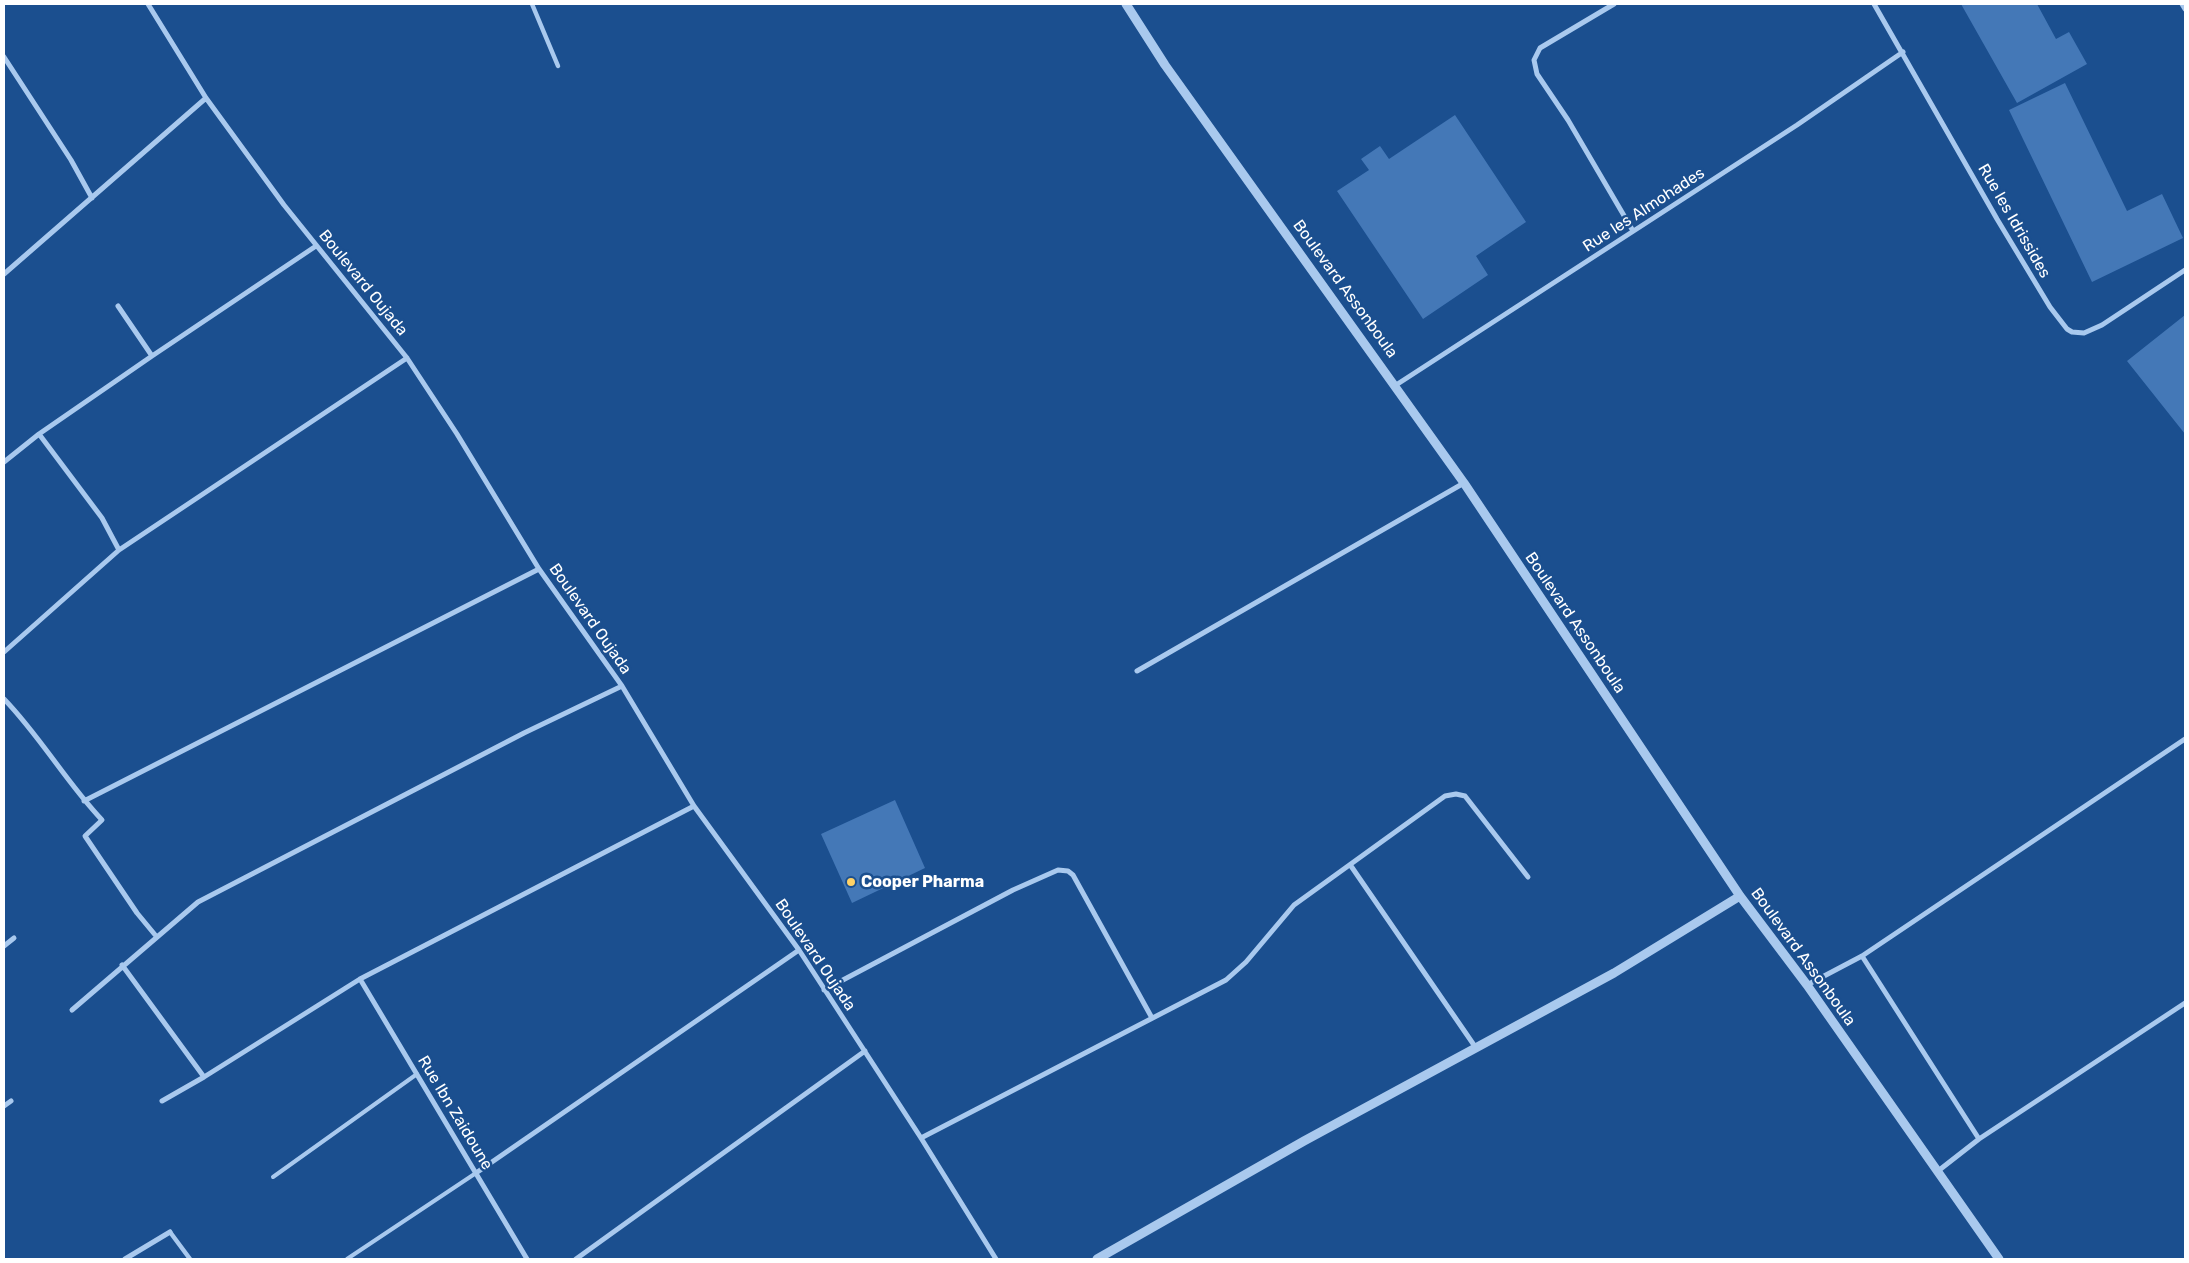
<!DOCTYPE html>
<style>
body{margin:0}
#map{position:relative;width:2189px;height:1263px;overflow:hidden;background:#1b4f8f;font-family:Rubik,sans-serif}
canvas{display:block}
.frame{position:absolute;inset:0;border:5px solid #fff;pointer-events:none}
</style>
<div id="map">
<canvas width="2189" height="1263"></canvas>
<div class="frame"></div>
</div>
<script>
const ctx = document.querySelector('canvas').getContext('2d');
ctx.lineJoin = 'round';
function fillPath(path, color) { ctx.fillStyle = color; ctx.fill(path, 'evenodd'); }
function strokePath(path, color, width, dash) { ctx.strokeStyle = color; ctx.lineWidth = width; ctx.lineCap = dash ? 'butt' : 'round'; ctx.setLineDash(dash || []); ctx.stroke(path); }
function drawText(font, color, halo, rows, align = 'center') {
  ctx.font = font + ' Rubik,sans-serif'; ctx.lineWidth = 5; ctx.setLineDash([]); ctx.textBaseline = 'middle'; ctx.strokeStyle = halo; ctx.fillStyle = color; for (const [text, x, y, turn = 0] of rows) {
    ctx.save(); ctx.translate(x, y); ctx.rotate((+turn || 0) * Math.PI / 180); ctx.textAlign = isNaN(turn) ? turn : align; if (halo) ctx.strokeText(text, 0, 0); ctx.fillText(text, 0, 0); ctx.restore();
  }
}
const building = new Path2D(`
 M 1961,4 L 2037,4 L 2056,39 L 2069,32 L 2087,64 L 2017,103 Z
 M 2065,83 L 2127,211 L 2162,194 L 2183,238 L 2092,282 L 2009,110 Z
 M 1455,115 L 1526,222 L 1476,256 L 1488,275 L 1423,319 L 1337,191 L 1369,170 L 1361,159 L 1380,146 L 1389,159 Z
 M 2185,315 L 2185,434 L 2127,361 Z
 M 895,800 L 925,868 L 852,903 L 821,834 Z`);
const service = new Path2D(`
 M 273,1177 L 417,1074
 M 347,1259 L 476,1173`);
const pedestrian = new Path2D(`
 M 532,4 L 558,66
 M 170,1232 L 190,1259`);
const minor = new Path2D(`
 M 148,4 L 206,98 L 284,205 L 407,358 L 457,434 L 539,569 L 622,686 L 694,806 L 799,950 L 921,1138 L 996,1259
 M 1614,4 L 1540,48 L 1534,60 L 1537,74 L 1568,120 L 1633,231
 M 1874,4 L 1997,219 L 2050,307 L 2067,329 L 2072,332 L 2084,333 L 2102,325 L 2185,270
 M 2182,4 L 2185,9
 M 4,57 L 71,160 L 92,198
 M 4,274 L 206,98
 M 118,306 L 152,356 L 316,246
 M 1396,385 L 1797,125 L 1903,52
 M 39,434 L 102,518 L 119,550
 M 4,462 L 39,434 L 152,356
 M 4,652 L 119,550 L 407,358
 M 1137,671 L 1464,483
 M 4,699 C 40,736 66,782 102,820 L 85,836 L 137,913 L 156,936
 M 84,801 L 539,569
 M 1351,866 L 1476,1048
 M 4,946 L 14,938
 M 1862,956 L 1979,1139
 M 122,965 L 204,1077
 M 360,979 L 527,1259
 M 1807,985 L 1862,956 L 2185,739
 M 824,990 L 1013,890 L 1058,870 L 1068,871 L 1073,875 L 1152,1018
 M 72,1010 L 198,902 L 524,733 L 622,686
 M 162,1101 L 204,1077 L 360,979 L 694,806
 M 4,1106 L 11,1101
 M 921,1138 L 1226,980 L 1246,962 L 1294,905 L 1445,796 L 1456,794 L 1465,796 L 1528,877
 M 1938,1171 L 1979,1139 L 2185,1003
 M 476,1173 L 799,950
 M 125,1259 L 170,1232
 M 576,1259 L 865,1051`);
const tertiary = new Path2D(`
 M 1126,4 L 1165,65 L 1464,483 L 1740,896 L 1807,985 L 1999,1259
 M 1097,1259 L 1304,1141 L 1614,973 L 1740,896`);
const markers = [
 [851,882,5,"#ffd166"]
];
const streetNames = [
 ["Rue les Almohades",1644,210,-33],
 ["Rue les Idrissides",2014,221,60],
 ["Boulevard Oujada",363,283,51],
 ["Boulevard Assonboula",1345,289,54],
 ["Boulevard Oujada",590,619,55],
 ["Boulevard Assonboula",1575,623,56],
 ["Boulevard Oujada",815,955,56],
 ["Boulevard Assonboula",1803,957,54],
 ["Rue Ibn Zaidoune",455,1113,59]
];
const poiNames = [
 ["Cooper Pharma",861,882]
];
fillPath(building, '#4478b7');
strokePath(service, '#a9c9ee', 4);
strokePath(pedestrian, '#a9c9ee', 4.5);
strokePath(minor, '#a9c9ee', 5);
strokePath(tertiary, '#a9c9ee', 9);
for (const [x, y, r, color] of markers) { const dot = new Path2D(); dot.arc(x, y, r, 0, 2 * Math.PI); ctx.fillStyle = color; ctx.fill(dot); strokePath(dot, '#1b4f8f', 2); }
drawText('16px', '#fff', '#1b4f8f', streetNames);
drawText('bold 16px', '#fff', '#1b4f8f', poiNames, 'left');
</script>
